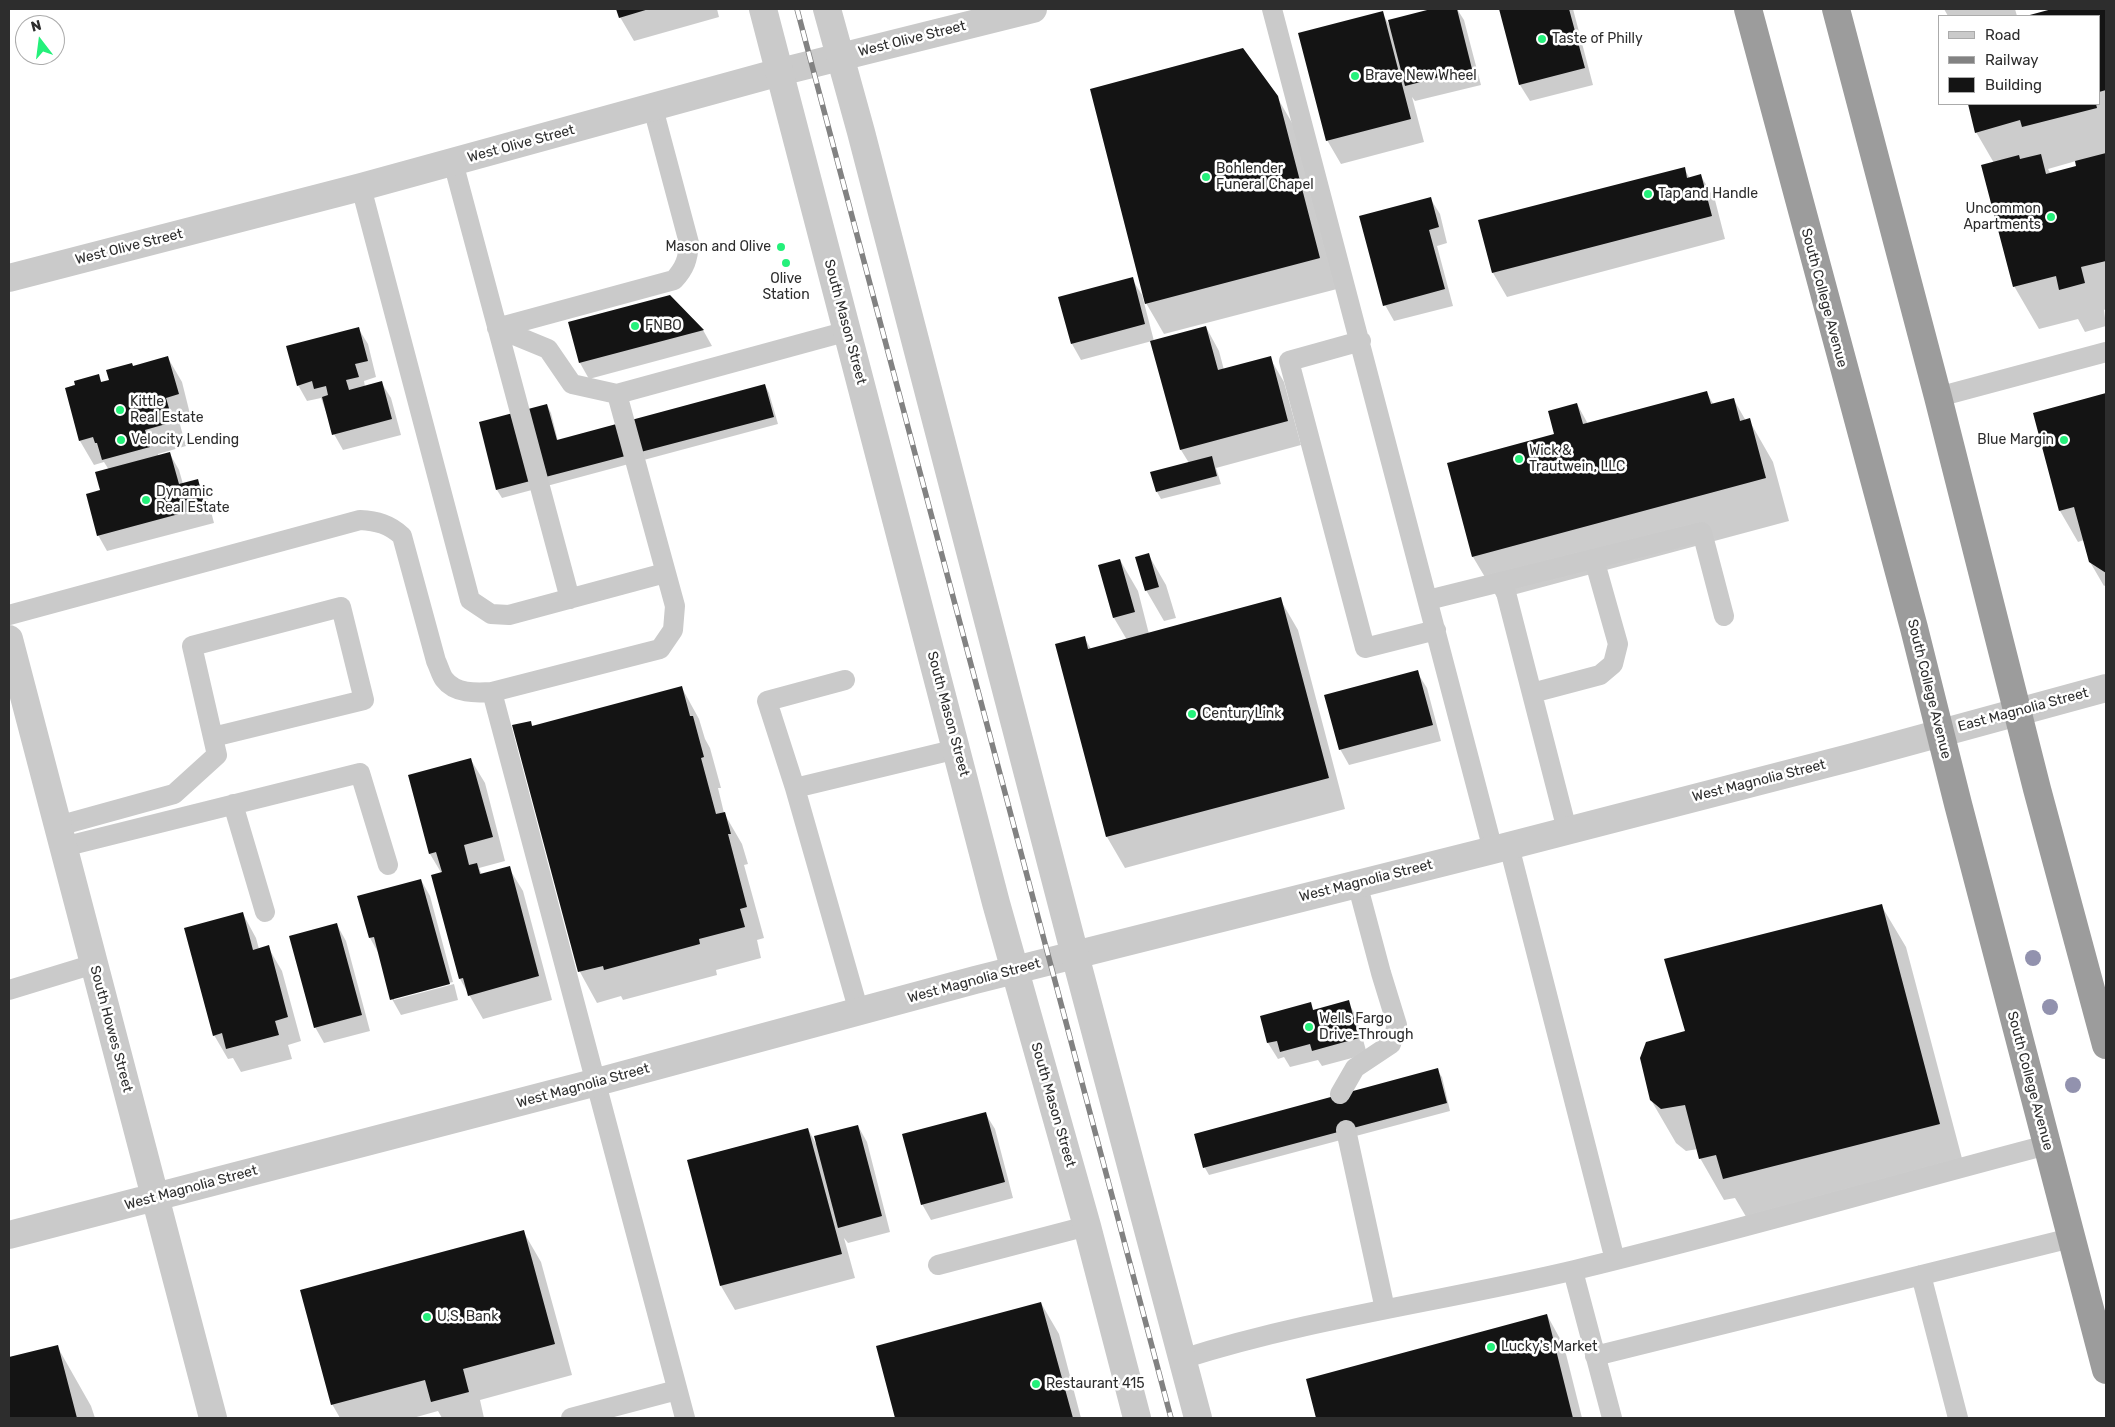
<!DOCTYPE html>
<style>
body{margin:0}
#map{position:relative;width:2115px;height:1427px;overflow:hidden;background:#fff;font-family:Rubik,sans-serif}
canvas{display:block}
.frame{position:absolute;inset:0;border:10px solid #2d2d2d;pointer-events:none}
.legend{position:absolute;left:1938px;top:15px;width:162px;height:90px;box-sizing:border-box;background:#fff;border:1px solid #ababab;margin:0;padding:6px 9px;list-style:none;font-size:15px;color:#2d2d2d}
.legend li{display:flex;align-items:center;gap:10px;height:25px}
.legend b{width:25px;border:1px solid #ababab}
.north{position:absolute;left:15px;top:15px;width:50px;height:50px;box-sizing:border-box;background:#fff;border:1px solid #ababab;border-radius:50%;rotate:345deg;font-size:14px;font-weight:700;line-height:20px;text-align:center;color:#2d2d2d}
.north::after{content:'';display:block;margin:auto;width:18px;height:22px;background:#24f07a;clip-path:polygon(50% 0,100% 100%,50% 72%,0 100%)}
</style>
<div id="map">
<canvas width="2115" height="1427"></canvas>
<div class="frame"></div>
<ul class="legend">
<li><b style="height:6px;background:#cacaca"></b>Road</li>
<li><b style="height:6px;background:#828282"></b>Railway</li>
<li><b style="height:14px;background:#141414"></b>Building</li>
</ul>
<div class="north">N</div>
</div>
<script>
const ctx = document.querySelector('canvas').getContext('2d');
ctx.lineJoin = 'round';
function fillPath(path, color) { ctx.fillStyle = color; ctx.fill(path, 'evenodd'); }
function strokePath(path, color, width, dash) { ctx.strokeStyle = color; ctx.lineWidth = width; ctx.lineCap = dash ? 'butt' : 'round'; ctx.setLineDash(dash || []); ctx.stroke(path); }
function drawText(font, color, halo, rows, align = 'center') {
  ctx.font = font + ' Rubik,sans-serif'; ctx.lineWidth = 5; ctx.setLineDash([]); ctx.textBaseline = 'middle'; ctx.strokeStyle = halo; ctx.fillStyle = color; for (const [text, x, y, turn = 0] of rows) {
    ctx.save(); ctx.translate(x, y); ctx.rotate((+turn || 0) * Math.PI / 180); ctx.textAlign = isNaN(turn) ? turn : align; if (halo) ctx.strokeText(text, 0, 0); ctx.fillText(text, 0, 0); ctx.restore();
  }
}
const shadow = new Path2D(`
 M 618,9 L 717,9 L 719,17 L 634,41 L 620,17 Z
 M 1436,9 L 1457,9 L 1464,20 L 1481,85 L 1415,101 L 1412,97 L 1424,142 L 1341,164 L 1327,140 L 1382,13 L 1390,26 L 1389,21 Z
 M 1501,9 L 1573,9 L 1593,85 L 1530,101 L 1520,85 Z
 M 1944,9 L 2015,9 L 2017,16 L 1948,16 Z
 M 2058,9 L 2073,9 L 2074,11 L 2084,9 L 2106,9 L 2106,309 L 2104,310 L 2106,326 L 2085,332 L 2078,319 L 2039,329 L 2014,286 L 1994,163 L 1976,132 L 1969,104 L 2099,104 L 2099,16 L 2028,16 ZM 2076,161 L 2077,167 L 2051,174 L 2048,169 Z
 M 1277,97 L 1295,128 L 1337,289 L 1164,334 L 1146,303 Z
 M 1684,168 L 1690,179 L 1701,176 L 1715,200 L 1725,239 L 1507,297 L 1493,273 L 1479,221 Z
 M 1430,198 L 1440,214 L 1447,243 L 1437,246 L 1453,306 L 1394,321 L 1385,305 Z
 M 1132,279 L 1142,295 L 1154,341 L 1206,327 L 1219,351 L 1224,370 L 1270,358 L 1284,382 L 1301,445 L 1216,468 L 1221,484 L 1161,499 L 1157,492 L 1189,463 L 1181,450 L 1152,341 L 1081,360 L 1072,344 Z
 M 670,296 L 703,330 L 712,346 L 589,379 L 580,363 L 570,323 Z
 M 358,328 L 368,344 L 376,377 L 364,381 L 365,387 L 381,382 L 391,398 L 401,435 L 343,450 L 334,434 L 321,398 L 307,401 L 298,385 Z
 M 168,358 L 182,382 L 191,418 L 179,421 L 186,446 L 158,454 L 159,457 L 170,454 L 179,470 L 183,484 L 197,480 L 207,496 L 214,523 L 107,551 L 98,535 L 102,491 L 109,470 L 104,462 L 94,465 L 80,441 L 66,388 L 98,376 L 102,383 L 110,381 L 133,367 Z
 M 765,385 L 769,393 L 778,424 L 502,498 L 497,490 L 480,423 L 547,405 L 551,413 L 558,441 Z
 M 1706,392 L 1714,405 L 1734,400 L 1746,421 L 1749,420 L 1773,462 L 1789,521 L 1498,599 L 1473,557 L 1448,464 L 1555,435 L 1577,404 L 1588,424 Z
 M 2106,395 L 2106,585 L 2104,586 L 2090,562 L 2084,540 L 2078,542 L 2060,511 L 2034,414 Z
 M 1148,554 L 1166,585 L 1176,618 L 1164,621 L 1146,590 Z
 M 1120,560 L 1138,591 L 1149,634 L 1280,599 L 1298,630 L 1345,809 L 1125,868 L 1107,837 L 1056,645 L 1084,637 L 1091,649 L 1127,640 L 1114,618 L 1100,566 Z
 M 1417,672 L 1427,688 L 1441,741 L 1349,765 L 1340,749 Z
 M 682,688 L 699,719 L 705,739 L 710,748 L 721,788 L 718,788 L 724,813 L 742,844 L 748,864 L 744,865 L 764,938 L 757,940 L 761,958 L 716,970 L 717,975 L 623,1000 L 621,996 L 597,1003 L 580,972 L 513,726 L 530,722 L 533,727 Z
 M 471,760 L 485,783 L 505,861 L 479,868 L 482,875 L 509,868 L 523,891 L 552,1000 L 483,1019 L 460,979 L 442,874 L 430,854 L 409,776 Z
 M 421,880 L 430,896 L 453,982 L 394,997 L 394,1000 L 454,984 L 458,1000 L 401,1015 L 392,999 L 379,954 L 370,938 Z
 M 1881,905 L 1906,947 L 1964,1166 L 1748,1220 L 1735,1198 L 1724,1200 L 1700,1158 L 1698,1149 L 1686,1151 L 1676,1143 L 1651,1100 L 1686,1032 Z
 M 243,914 L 256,938 L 259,949 L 268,947 L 282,971 L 301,1041 L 288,1045 L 292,1059 L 241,1072 L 233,1058 L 228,1059 L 214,1035 Z
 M 337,925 L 346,941 L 370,1031 L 324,1043 L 315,1027 Z
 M 1348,1002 L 1357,1018 L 1367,1054 L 1322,1066 L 1318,1060 L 1290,1067 L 1284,1057 L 1278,1059 L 1268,1043 L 1261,1017 L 1310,1004 L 1314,1011 Z
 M 1437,1070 L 1442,1077 L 1450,1111 L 1209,1175 L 1205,1168 L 1196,1134 Z
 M 985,1113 L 995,1129 L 1013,1198 L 931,1220 L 922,1204 Z
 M 858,1126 L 867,1142 L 890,1232 L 848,1243 L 844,1238 L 855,1278 L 735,1310 L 721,1286 L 688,1160 L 808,1129 L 816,1144 Z
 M 523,1231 L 541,1262 L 572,1375 L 480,1400 L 484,1418 L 442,1418 L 438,1411 L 413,1418 L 340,1418 L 332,1404 Z
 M 1041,1303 L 1059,1334 L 1081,1418 L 896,1418 L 878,1347 Z
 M 1547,1315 L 1564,1346 L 1582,1418 L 1318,1418 L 1308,1380 Z
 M 57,1346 L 91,1406 L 95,1418 L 9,1418 L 9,1359 Z`);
const building = new Path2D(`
 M 616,9 L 649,9 L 619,18 Z
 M 1431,9 L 1457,9 L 1472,69 L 1405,86 L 1388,20 Z
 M 1499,9 L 1569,9 L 1585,68 L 1519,85 Z
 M 2052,9 L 2073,9 L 2073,10 L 2106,9 L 2106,90 L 2099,92 L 2099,16 L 2026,16 Z
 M 1383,11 L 1411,119 L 1326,141 L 1298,33 Z
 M 1243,48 L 1278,96 L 1320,258 L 1145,304 L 1090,89 Z
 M 1968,104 L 2096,104 L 2097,108 L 2022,127 L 2020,120 L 1975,133 Z
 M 2106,153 L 2106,261 L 2081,267 L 2085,283 L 2059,290 L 2056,276 L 2013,287 L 1981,165 L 2019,155 L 2020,159 L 2041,154 L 2046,174 L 2076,166 L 2075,161 Z
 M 1685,167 L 1687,178 L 1701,174 L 1712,216 L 1492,273 L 1478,220 Z
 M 1431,197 L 1439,227 L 1429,230 L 1445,289 L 1383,306 L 1359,216 Z
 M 1133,277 L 1145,324 L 1071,344 L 1058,297 Z
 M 670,295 L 704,330 L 579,363 L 568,322 Z
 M 1206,326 L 1218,370 L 1271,356 L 1288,421 L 1180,450 L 1150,341 Z
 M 359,327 L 368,361 L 355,364 L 359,377 L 346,380 L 349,390 L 382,381 L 392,419 L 332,435 L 322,397 L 328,395 L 326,386 L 314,389 L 312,381 L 297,386 L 286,346 Z
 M 168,356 L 179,394 L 166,398 L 173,422 L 145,430 L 150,447 L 102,460 L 97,443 L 95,443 L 93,437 L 79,441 L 65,388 L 75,385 L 74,381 L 99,374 L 101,382 L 109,380 L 106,370 L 132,363 L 133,366 Z
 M 765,384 L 774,417 L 496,490 L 479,422 L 547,404 L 557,440 Z
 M 1707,391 L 1711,404 L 1734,398 L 1740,421 L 1750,418 L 1766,478 L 1472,557 L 1447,463 L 1554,434 L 1548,411 L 1577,403 L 1583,424 Z
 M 2106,393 L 2106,573 L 2089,562 L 2074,507 L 2059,511 L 2033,413 Z
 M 170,452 L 179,484 L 198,479 L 205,507 L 97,536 L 86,494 L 100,490 L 95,472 Z
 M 1212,456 L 1217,476 L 1156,492 L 1150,472 Z
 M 1149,553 L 1159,587 L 1145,591 L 1135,557 Z
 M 1120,559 L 1135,612 L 1113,618 L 1098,565 Z
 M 1281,597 L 1329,778 L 1106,837 L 1055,644 L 1085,636 L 1088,649 Z
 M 1418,670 L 1433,725 L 1339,750 L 1324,695 Z
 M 682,686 L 690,716 L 693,716 L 704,757 L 701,758 L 716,814 L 725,812 L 731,834 L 728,834 L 747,907 L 740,909 L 745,927 L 699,939 L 700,944 L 604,970 L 603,966 L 578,972 L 512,725 L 531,721 L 532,726 Z
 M 471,758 L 493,837 L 464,845 L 469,865 L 477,863 L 480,874 L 510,866 L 539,976 L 468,996 L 463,978 L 459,979 L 431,875 L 442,872 L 436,852 L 429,854 L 408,775 Z
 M 421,879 L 450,984 L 390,1000 L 374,937 L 369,938 L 357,896 Z
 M 1882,904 L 1940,1124 L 1723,1179 L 1716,1155 L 1699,1159 L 1685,1105 L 1661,1109 L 1650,1100 L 1640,1058 L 1646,1042 L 1685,1031 L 1664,959 Z
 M 243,912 L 253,950 L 269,945 L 288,1017 L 275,1021 L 279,1035 L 226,1049 L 222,1033 L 213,1036 L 184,928 Z
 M 337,923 L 362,1015 L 314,1028 L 289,936 Z
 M 1349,1000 L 1359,1038 L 1312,1051 L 1310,1044 L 1280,1052 L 1277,1041 L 1267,1043 L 1260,1016 L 1311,1002 L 1313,1010 Z
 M 1438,1068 L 1447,1103 L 1203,1168 L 1194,1134 Z
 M 986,1112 L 1005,1182 L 921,1205 L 902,1134 Z
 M 858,1125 L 882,1216 L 838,1228 L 814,1136 Z
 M 808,1128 L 842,1254 L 720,1286 L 687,1160 Z
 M 524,1230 L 555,1344 L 463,1369 L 469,1392 L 431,1402 L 425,1380 L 331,1405 L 300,1290 Z
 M 1041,1302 L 1073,1418 L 895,1418 L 876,1346 Z
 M 1547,1314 L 1573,1418 L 1316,1418 L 1306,1379 Z
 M 58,1345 L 77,1418 L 9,1418 L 9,1357 Z`);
const service = new Path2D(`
 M 1272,9 L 1493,850
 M 453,162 L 570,599
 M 361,187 L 470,600 L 491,614 L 509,615 L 665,573
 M 497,328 L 674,280 C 685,268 688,259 689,243 L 653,108
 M 1361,341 L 1289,361 L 1365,648 L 1436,630
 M 617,394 L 848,331
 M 1938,397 L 2106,352
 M 1503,581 L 1567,830
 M 1428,600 L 1702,532 L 1724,616
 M 9,615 L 360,520 C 377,521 389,524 402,536 L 436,661 C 439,667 441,675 444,679 C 455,694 476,693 492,692 L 660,649 L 673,630 L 675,606 L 617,394 L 572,384 L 548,349 L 497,328
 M 845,680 L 767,701 L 795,788 L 957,749
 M 492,692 L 685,1418
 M 1532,693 L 1600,675 L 1613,664 L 1618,644 L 1594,559
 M 795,788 L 859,1012
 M 233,804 L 265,912
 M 58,826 L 174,794 L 217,755 L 192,646 L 341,607 L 364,700 L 213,737
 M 1509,846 L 1615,1260
 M 63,847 L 360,773 L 388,865
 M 9,990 L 94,964
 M 1340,1094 L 1355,1068 L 1391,1044 L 1397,1025 L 1381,973 L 1357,883
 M 1346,1130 L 1385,1309
 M 938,1265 L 1087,1226
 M 1573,1271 L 1612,1418
 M 1921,1275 L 1958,1418
 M 1595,1356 L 2071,1238
 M 1182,1359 C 1311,1318 1445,1301 1575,1270 C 1733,1232 1890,1186 2047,1145
 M 571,1418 L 677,1390`);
const minor = new Path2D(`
 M 9,278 L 361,187 L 780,72 L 1033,9
 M 9,639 L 213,1418
 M 9,1235 L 597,1082 L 975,980 L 1493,850 L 1853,757 L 2106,688`);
const tertiary = new Path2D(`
 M 763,9 L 996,903 L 1087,1226 L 1137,1418
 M 827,9 L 861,132 L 1075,955 L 1198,1418`);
const trunk = new Path2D(`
 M 1748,9 L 1914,628 L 1958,804 L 2106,1370
 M 1836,9 L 1938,397 L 2037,789 L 2106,1045`);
const rail = new Path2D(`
 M 797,9 L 1171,1418`);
const trees = [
 [2033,958],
 [2050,1007],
 [2073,1085]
];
const markers = [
 [1542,39,5,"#24f07a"],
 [1355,76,5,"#24f07a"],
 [1206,177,5,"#24f07a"],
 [1648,194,5,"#24f07a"],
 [2051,217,5,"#24f07a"],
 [781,247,5,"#24f07a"],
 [786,263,5,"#24f07a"],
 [635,326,5,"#24f07a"],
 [120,410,5,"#24f07a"],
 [121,440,5,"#24f07a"],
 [2064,440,5,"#24f07a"],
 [1519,459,5,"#24f07a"],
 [146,500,5,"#24f07a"],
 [1192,714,5,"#24f07a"],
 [1309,1027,5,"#24f07a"],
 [427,1317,5,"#24f07a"],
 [1491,1347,5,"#24f07a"],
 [1036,1384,5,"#24f07a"]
];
const streetNames = [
 ["West Olive Street",912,39,-14],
 ["West Olive Street",521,144,-15],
 ["West Olive Street",129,247,-14],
 ["South College Avenue",1824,298,75],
 ["South Mason Street",845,322,75],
 ["South College Avenue",1929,689,76],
 ["East Magnolia Street",2023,710,-15],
 ["South Mason Street",948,714,75],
 ["West Magnolia Street",1759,781,-14],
 ["West Magnolia Street",1366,881,-14],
 ["West Magnolia Street",974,981,-15],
 ["South Howes Street",111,1029,75],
 ["South College Avenue",2030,1081,75],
 ["West Magnolia Street",583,1086,-15],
 ["South Mason Street",1053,1105,74],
 ["West Magnolia Street",191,1188,-15]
];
const poiNames = [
 ["Taste of Philly",1552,39],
 ["Brave New Wheel",1365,76],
 ["Bohlender",1216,169],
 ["Funeral Chapel",1216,185],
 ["Tap and Handle",1658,194],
 ["Uncommon",2041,209,"right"],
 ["Apartments",2041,225,"right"],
 ["Mason and Olive",771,247,"right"],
 ["Olive",786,279,"center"],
 ["Station",786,295,"center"],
 ["FNBO",645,326],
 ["Kittle",130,402],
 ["Real Estate",130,418],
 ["Velocity Lending",131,440],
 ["Blue Margin",2054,440,"right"],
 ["Wick &",1529,451],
 ["Trautwein, LLC",1529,467],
 ["Dynamic",156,492],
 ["Real Estate",156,508],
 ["CenturyLink",1202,714],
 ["Wells Fargo",1319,1019],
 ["Drive-Through",1319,1035],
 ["U.S. Bank",437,1317],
 ["Lucky's Market",1501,1347],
 ["Restaurant 415",1046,1384]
];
fillPath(shadow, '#0003');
fillPath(building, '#141414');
strokePath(service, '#cacaca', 20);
strokePath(minor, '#cacaca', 28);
strokePath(tertiary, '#cacaca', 28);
strokePath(trunk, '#9c9c9c', 28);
strokePath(rail, '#828282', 5.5);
strokePath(rail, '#fff', 4, [11]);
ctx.fillStyle = '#9292ae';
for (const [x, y] of trees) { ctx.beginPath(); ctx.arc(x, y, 8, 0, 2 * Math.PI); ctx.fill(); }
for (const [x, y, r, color] of markers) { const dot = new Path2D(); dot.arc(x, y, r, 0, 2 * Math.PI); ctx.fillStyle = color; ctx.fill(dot); strokePath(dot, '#fff', 2); }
drawText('14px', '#2d2d2d', '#fff', streetNames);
drawText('14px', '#2d2d2d', '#fff', poiNames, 'left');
</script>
